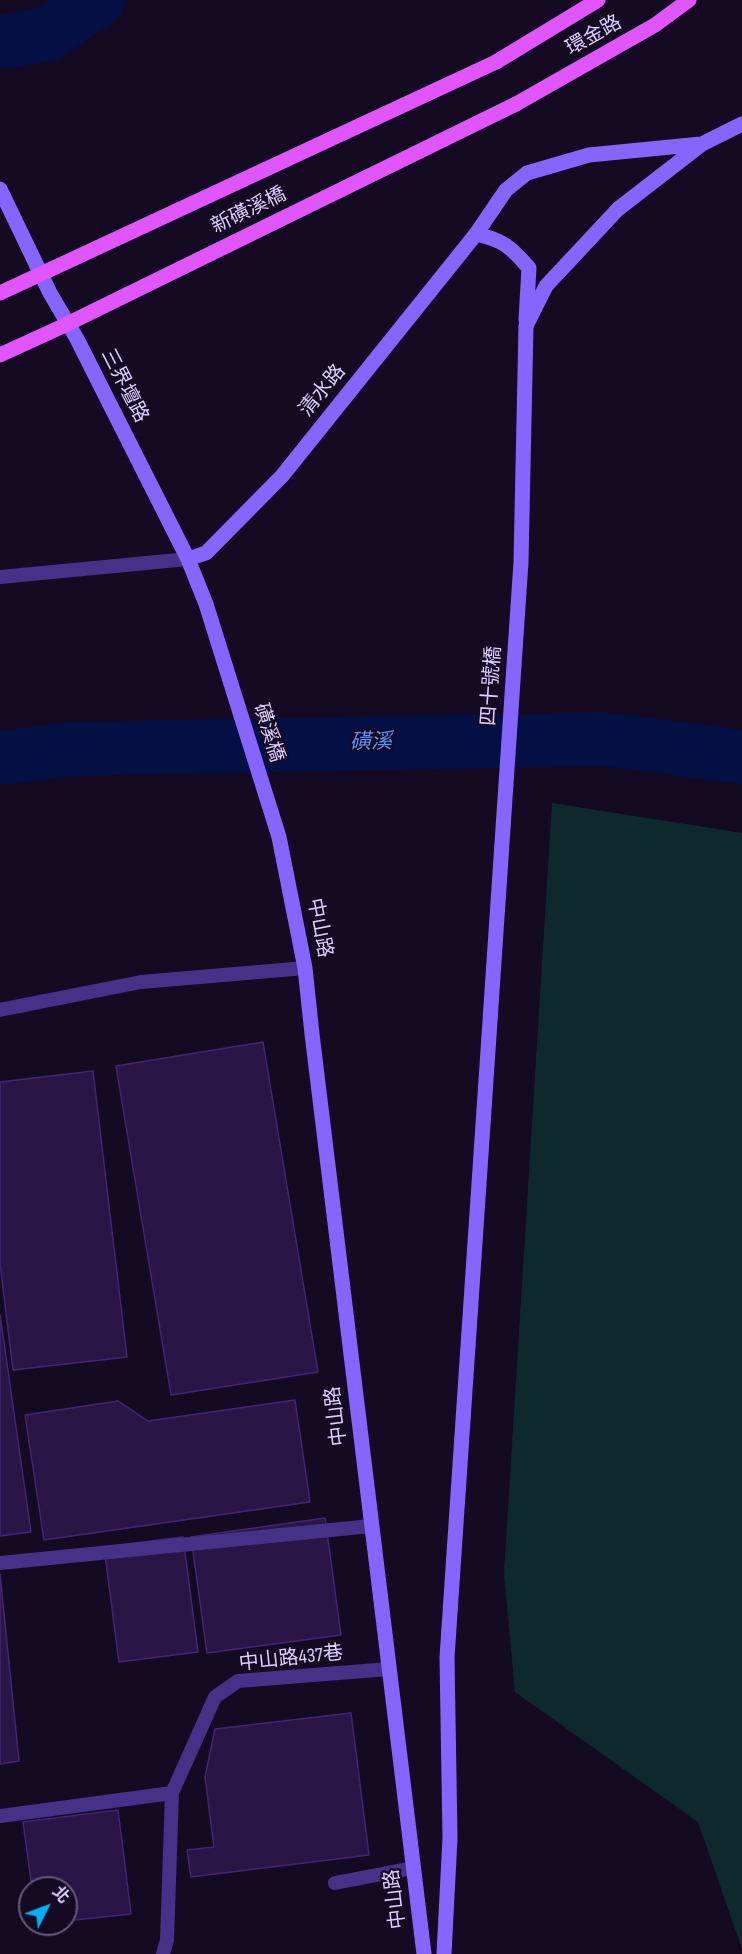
<!DOCTYPE html>
<meta charset="utf-8">
<style>
body{margin:0}
#map{position:relative;width:742px;height:1954px;overflow:hidden;background:#140b23;font-family:"Sofia Sans Condensed","Noto Sans TC",sans-serif}
canvas{display:block}
.north{position:absolute;left:18px;top:1876px;width:60px;height:60px;box-sizing:border-box;background:#140b23;border:2px solid #64597b;border-radius:50%;rotate:48deg;font-size:16px;font-weight:700;line-height:24px;text-align:center;color:#ddceff}
.north::after{content:'';display:block;margin:auto;width:21px;height:27px;background:#00b0f9;clip-path:polygon(50% 0,100% 100%,50% 72%,0 100%)}
</style>
<div id="map">
<canvas width="742" height="1954"></canvas>
<div class="north">北</div>
</div>
<script>
const ctx = document.querySelector('canvas').getContext('2d');
ctx.lineJoin = 'round';
function fillPath(path, color) { ctx.fillStyle = color; ctx.fill(path, 'evenodd'); }
function strokePath(path, color, width, dash) { ctx.strokeStyle = color; ctx.lineWidth = width; ctx.lineCap = dash ? 'butt' : 'round'; ctx.setLineDash(dash || []); ctx.stroke(path); }
function drawText(font, color, halo, rows, align = 'center') {
  ctx.font = font + ' "Sofia Sans Condensed","Noto Sans TC",sans-serif'; ctx.lineWidth = 4.5; ctx.setLineDash([]); ctx.textBaseline = 'middle'; ctx.strokeStyle = halo; ctx.fillStyle = color; for (const [text, x, y, turn = 0] of rows) {
    ctx.save(); ctx.translate(x, y); ctx.rotate((+turn || 0) * Math.PI / 180); ctx.textAlign = isNaN(turn) ? turn : align; if (halo) ctx.strokeText(text, 0, 0); ctx.fillText(text, 0, 0); ctx.restore();
  }
}
const green = new Path2D(`
 M 552,803 L 742,833 L 742,1949 L 698,1822 L 515,1692 L 504,1574 Z`);
const canal = new Path2D(`
 M 0,46 L 7,42`);
const river = new Path2D(`
 M 0,42 L 48,34 L 98,0
 M 0,758 L 70,749 L 604,739 L 742,757`);
const building = new Path2D(`
 M 263,1042 L 318,1372 L 171,1395 L 116,1066 Z
 M 93,1071 L 127,1357 L 13,1370 L 0,1263 L 0,1082 Z
 M 0,1315 L 31,1532 L 0,1536 Z
 M 295,1400 L 310,1502 L 44,1540 L 25,1415 L 118,1401 L 148,1421 Z
 M 325,1518 L 341,1635 L 207,1653 L 191,1537 Z
 M 183,1537 L 198,1652 L 119,1662 L 104,1547 Z
 M 0,1574 L 19,1761 L 0,1764 Z
 M 351,1713 L 369,1855 L 191,1877 L 187,1850 L 214,1847 L 205,1777 L 215,1729 Z
 M 118,1810 L 131,1914 L 66,1921 L 66,1888 L 32,1888 L 23,1822 Z`);
const lane = new Path2D(`
 M 0,577 L 188,559
 M 0,1010 L 141,982 L 305,968
 M 0,1563 L 371,1526
 M 0,1816 L 172,1793
 M 335,1883 L 413,1868
 M 163,1954 L 167,1940 L 172,1793 L 215,1697 L 238,1681 L 389,1669`);
const secondary = new Path2D(`
 M 0,189 L 50,293 L 77,339 L 188,559 L 206,604 L 279,837 L 305,968 L 312,1034 L 424,1954
 M 476,234 L 506,190 L 527,173 L 589,155 L 701,144
 M 188,559 L 206,553 L 282,476 L 476,234 C 503,240 511,247 529,268 L 526,320
 M 444,1954 L 450,1838 L 447,1657 L 521,562 L 526,326 L 546,286 L 618,209 L 702,144 L 742,124`);
const primary = new Path2D(`
 M 496,62 L 598,0
 M 516,104 L 655,25 L 689,0`);
const primaryBridge = new Path2D(`
 M 0,293 L 496,62
 M 0,355 L 61,327 L 516,104`);
const streetNames = [
 ["環金路",594,36,-29],
 ["新磺溪橋",249,211,-26],
 ["三界壇路",124,386,63],
 ["清水路",323,391,-51],
 ["四十號橋",492,686,-86],
 ["磺溪橋",268,733,73],
 ["中山路",319,928,79],
 ["中山路",337,1416,-97],
 ["中山路437巷",291,1659,-6],
 ["中山路",396,1899,-97]
];
const waterNames = [
 ["磺溪",371,743,-1]
];
fillPath(green, '#0e292e');
strokePath(canal, '#040f44', 32);
strokePath(river, '#040f44', 54);
fillPath(building, '#291546');
strokePath(building, '#442575', 1.5);
strokePath(lane, '#453188', 14);
strokePath(secondary, '#8665ff', 15);
strokePath(primary, '#e055ff', 15);
strokePath(primaryBridge, '#e055ff', 15);
drawText('20px', '#ddceff', '#140b23', streetNames);
drawText('italic 21px', '#5c94ff', '#140b23', waterNames);
</script>
